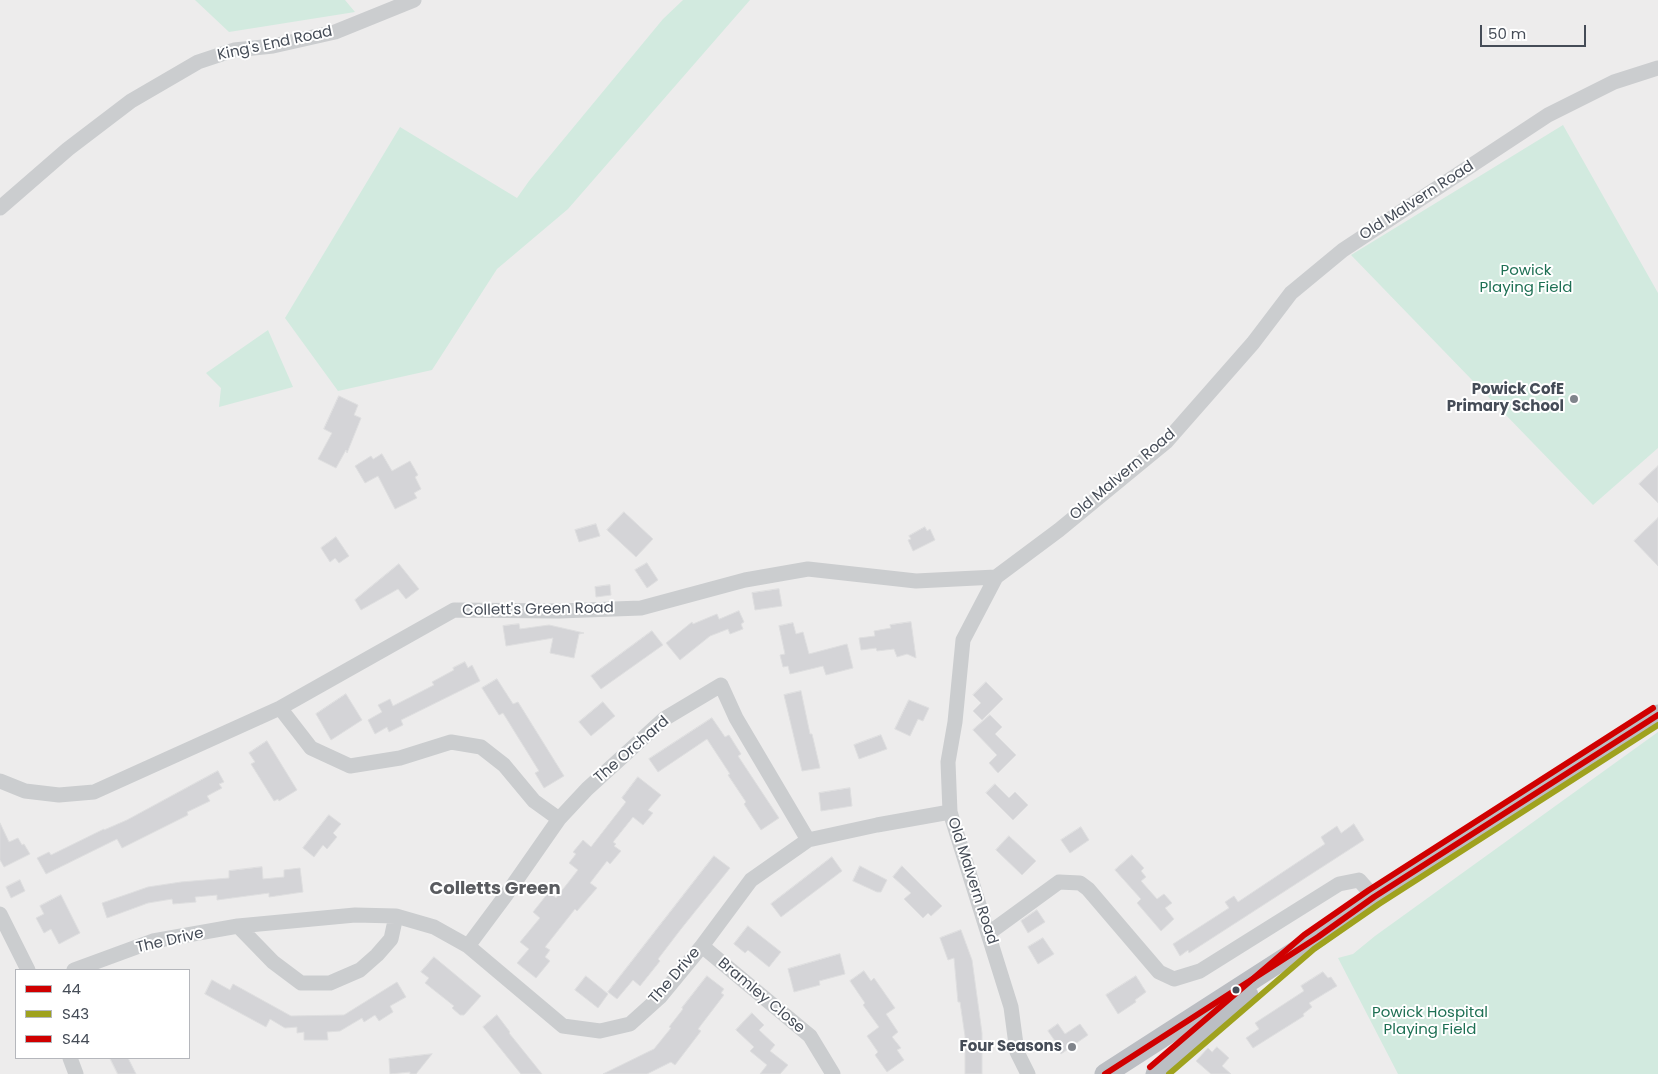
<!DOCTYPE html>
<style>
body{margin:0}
#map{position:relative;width:1658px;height:1074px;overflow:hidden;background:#edecec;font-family:Poppins,sans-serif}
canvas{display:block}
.legend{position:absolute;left:15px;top:969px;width:175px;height:90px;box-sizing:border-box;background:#fff;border:1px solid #b5b7bc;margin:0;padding:6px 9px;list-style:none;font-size:15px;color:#454c57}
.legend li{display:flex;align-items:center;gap:10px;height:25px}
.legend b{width:25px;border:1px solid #b5b7bc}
.scale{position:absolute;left:1480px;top:25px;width:106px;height:22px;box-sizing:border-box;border:2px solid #454c57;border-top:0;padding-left:6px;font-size:15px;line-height:18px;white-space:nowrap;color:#454c57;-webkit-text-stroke:4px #fff;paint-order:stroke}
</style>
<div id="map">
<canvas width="1658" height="1074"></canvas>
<ul class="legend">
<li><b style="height:6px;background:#d00000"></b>44</li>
<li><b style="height:6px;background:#9fa21e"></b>S43</li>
<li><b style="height:6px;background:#d00000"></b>S44</li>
</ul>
<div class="scale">50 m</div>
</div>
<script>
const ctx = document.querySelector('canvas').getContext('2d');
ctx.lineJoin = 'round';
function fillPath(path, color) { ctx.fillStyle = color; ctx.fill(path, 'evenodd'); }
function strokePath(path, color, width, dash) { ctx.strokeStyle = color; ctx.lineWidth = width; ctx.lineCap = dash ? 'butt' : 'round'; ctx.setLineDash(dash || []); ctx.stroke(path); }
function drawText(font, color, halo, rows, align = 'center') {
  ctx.font = font + ' Poppins,sans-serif'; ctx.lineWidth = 4; ctx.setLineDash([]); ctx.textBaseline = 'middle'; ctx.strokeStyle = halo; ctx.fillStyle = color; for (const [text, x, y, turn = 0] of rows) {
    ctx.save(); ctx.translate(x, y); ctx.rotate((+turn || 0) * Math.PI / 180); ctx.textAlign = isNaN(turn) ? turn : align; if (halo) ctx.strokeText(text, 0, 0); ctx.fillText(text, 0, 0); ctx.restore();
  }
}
const green = new Path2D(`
 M 195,0 L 345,0 L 355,12 L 229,32 Z
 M 683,0 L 750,0 L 568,209 L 497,269 L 432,370 L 338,391 L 285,318 L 400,127 L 517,198 L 529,181 L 663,19 Z
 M 1563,125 L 1658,293 L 1658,448 L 1593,505 L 1351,255 Z
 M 268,330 L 293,387 L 219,407 L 221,388 L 206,373 Z
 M 1658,732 L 1658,1074 L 1398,1074 L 1338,958 L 1353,954 L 1375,936 Z`);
const building = new Path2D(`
 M 339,396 L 358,405 L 354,415 L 361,418 L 347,453 L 346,450 L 336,468 L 318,459 L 332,433 L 324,429 Z
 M 382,454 L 392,471 L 410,461 L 418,475 L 415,477 L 421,489 L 414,493 L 417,498 L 395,509 L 378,476 L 365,483 L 355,466 L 371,456 L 373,459 Z
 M 1658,466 L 1658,503 L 1639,484 Z
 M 624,512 L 653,539 L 636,557 L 607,530 Z
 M 1658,518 L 1658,566 L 1634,541 Z
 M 596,524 L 600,536 L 579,542 L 575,530 Z
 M 925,527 L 927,531 L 930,529 L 935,540 L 913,551 L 908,540 L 911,539 L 909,536 Z
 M 336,537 L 349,556 L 339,563 L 335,558 L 330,562 L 321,548 Z
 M 647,563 L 658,580 L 647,588 L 635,570 Z
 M 399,564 L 419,589 L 406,599 L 398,589 L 361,610 L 355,600 Z
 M 610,585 L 611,595 L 596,597 L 595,587 Z
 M 779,589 L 782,606 L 755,610 L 752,593 Z
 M 739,611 L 744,622 L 741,624 L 743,629 L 730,634 L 728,629 L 710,636 L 680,660 L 666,643 L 692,622 L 693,624 L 717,614 L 719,619 Z
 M 911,622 L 916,658 L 907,654 L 897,657 L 894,649 L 877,651 L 876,648 L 861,650 L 859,638 L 875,636 L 874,631 L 891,628 L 890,625 Z
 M 793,623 L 796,634 L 803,632 L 809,654 L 847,644 L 853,668 L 826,675 L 823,666 L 790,674 L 788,666 L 783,667 L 780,655 L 785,654 L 779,626 Z
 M 519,624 L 520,629 L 549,625 L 584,633 L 579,634 L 574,658 L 550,653 L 553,638 L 506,646 L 503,626 Z
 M 652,631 L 663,645 L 601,689 L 591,676 Z
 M 465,662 L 468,668 L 472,665 L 480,681 L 401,720 L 403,725 L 389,732 L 387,727 L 375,734 L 368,720 L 382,712 L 378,705 L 390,699 L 393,706 L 434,685 L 432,682 L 454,670 L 453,668 Z
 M 497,679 L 513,704 L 518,702 L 564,776 L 544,788 L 535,773 L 539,771 L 503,713 L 499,715 L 482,688 Z
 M 986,682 L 1003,699 L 982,720 L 973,711 L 981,703 L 973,695 Z
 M 801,691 L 810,734 L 812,734 L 820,768 L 802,771 L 784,695 Z
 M 346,694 L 362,720 L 331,740 L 316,714 Z
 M 909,700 L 929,708 L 923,721 L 918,719 L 910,736 L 895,729 Z
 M 603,702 L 615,716 L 591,736 L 579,722 Z
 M 990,715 L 1002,727 L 995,734 L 1016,755 L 998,773 L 989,763 L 997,755 L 973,730 Z
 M 712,718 L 725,737 L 729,735 L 741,754 L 738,756 L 779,818 L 761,830 L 744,804 L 746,802 L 728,775 L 730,774 L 707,739 L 658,772 L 649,759 Z
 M 881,735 L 887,749 L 859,759 L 854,745 Z
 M 267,741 L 297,790 L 279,801 L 278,799 L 274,801 L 251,764 L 255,762 L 249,753 Z
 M 218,771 L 224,782 L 219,784 L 222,788 L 207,796 L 210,801 L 187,812 L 188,815 L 122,848 L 117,839 L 46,874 L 37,858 L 49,852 L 51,855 L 104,829 L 104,830 L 127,820 Z
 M 638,777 L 661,795 L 648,810 L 653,813 L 643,825 L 633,817 L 613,842 L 616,844 L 614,846 L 621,851 L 610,864 L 607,861 L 590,883 L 597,888 L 577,911 L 575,909 L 545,947 L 550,950 L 545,957 L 550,961 L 536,978 L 517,963 L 529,949 L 520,942 L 540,918 L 533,912 L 549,892 L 556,898 L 578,870 L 569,863 L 576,854 L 573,852 L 583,840 L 591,847 L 626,802 L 622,798 Z
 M 995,784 L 1009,798 L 1015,792 L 1028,805 L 1013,820 L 986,793 Z
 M 850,788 L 852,806 L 821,811 L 819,793 Z
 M 329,815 L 341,824 L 333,833 L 337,837 L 327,849 L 323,845 L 314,857 L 303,848 Z
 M 0,823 L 9,842 L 18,838 L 22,845 L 24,844 L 30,854 L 4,867 L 0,860 Z
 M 1354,824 L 1364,840 L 1189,953 L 1188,950 L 1180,956 L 1173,944 L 1229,908 L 1225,902 L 1234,896 L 1238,902 L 1325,844 L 1321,837 L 1337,826 L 1341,833 Z
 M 1081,827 L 1089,840 L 1070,853 L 1061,840 Z
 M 1009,836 L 1036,861 L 1022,875 L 996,850 Z
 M 1132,855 L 1144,868 L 1141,871 L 1146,877 L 1141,881 L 1157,899 L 1164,894 L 1172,903 L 1165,908 L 1174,919 L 1161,931 L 1137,903 L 1141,899 L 1115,870 Z
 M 714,856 L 730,868 L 681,929 L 658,959 L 660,961 L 640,986 L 633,980 L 617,999 L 608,992 Z
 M 832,857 L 842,871 L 781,917 L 771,904 Z
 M 860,866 L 887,880 L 881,892 L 877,892 L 853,881 Z
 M 902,866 L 942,906 L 931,916 L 928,913 L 923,918 L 904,899 L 911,893 L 893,877 Z
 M 262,867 L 263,879 L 284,877 L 284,870 L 300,868 L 303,892 L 269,897 L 269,893 L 217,900 L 217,895 L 195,897 L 196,902 L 173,904 L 172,899 L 148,903 L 107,918 L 102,903 L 148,887 L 181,882 L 229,878 L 229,871 Z
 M 20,880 L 25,891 L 11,898 L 6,887 Z
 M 61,895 L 80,933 L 59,944 L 51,929 L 44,933 L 36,918 L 44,914 L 40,906 Z
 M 1037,910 L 1045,922 L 1028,933 L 1021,921 Z
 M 748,926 L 781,952 L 769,967 L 748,950 L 745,953 L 734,944 Z
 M 961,930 L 972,960 L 982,1033 L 982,1074 L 965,1074 L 965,1036 L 960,1002 L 958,1002 L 954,958 L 948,960 L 940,938 Z
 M 1043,938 L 1054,954 L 1038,964 L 1028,947 Z
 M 840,954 L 845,974 L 819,981 L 820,985 L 794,992 L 788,969 Z
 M 434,957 L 481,996 L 464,1015 L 460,1015 L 452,1008 L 454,1006 L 425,983 L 429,978 L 421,972 Z
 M 864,971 L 871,981 L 874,978 L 895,1008 L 886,1014 L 898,1032 L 892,1037 L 901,1048 L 897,1050 L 904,1060 L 887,1072 L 875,1055 L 878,1052 L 867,1036 L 879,1027 L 863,1005 L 865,1003 L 850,981 Z
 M 1323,972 L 1328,978 L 1331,977 L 1337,986 L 1309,1003 L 1312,1007 L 1303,1014 L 1304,1016 L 1253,1048 L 1246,1038 L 1259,1029 L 1255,1023 L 1304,991 L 1301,986 Z
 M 586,976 L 608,994 L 598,1008 L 575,990 Z
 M 707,976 L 724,989 L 721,993 L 724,995 L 698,1029 L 701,1031 L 675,1065 L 671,1062 L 647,1074 L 603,1074 L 654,1049 L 671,1028 L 669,1027 L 683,1009 L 682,1008 Z
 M 1136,976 L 1146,992 L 1135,1000 L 1136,1002 L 1118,1014 L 1106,995 Z
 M 212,980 L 230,990 L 233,984 L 291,1016 L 344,1015 L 397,982 L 406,997 L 390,1006 L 393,1012 L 379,1021 L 375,1015 L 364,1022 L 362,1018 L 340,1031 L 327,1032 L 328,1040 L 304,1040 L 304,1032 L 297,1033 L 297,1027 L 285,1028 L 270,1019 L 266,1027 L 205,994 Z
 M 752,1013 L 764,1025 L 759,1030 L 775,1045 L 770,1051 L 788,1065 L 780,1074 L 760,1074 L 767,1065 L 750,1051 L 754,1047 L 736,1030 Z
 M 497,1015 L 510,1032 L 509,1033 L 542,1074 L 521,1074 L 483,1027 Z
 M 1058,1024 L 1065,1034 L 1080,1024 L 1088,1035 L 1061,1054 L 1053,1043 L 1055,1041 L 1048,1031 Z
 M 1217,1047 L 1229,1058 L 1222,1066 L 1231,1074 L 1211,1074 L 1196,1061 L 1208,1048 L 1212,1052 Z
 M 432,1054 L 416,1074 L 410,1074 L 410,1072 L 390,1074 L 389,1059 Z
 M 110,1058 L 128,1058 L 136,1074 L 118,1074 Z`);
const minor = new Path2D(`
 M 0,208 L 68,149 L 131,101 L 198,62 L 234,50 L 273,46 L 335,32 L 414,0
 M 280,708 L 311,748 L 350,766 L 400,758 L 451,742 L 481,747 L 504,765 L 534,801 L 559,819
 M 0,781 L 25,791 L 59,795 L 94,792 L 280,708 L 454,610 L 559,611 L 641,608 L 745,580 L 808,569 L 916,581 L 996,577
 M 0,914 L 28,970
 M 238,926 L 273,962 L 301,983 L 330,983 L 360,970 L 377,955 L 391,939 L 396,916
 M 989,933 L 1059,882 L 1080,883 L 1088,889 L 1159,972 L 1174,979 L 1200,971 L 1339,884 L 1359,880 L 1374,897
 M 468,946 L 506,895 L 559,819 L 587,789 L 664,719 L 721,685 L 736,718 L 808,840
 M 702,946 L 810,1036 L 833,1074
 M 74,970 L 153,941 L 238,926 L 355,915 L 396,916 L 434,927 L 468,946 L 563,1026 L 600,1031 L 630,1024 L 660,997 L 702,946 L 751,880 L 808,840 L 877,825 L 950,812
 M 70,1058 L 76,1074
 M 1028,1074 L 1017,1052 L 1011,1007 L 950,812 L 948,762 L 955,722 L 963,640 L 996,577 L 1059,530 L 1166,442 L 1253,343 L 1291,293 L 1343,250 L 1548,115 L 1614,82 L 1658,68`);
const highway = new Path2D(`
 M 1105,1074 L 1318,937 L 1374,897 L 1658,715
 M 1156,1074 L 1248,995`);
const bus1 = new Path2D(`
 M 1105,1074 L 1318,937 L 1374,897 L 1658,715`);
const bus2 = new Path2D(`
 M 1169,1074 L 1314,949 L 1379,904 L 1658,725`);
const bus3 = new Path2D(`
 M 1150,1067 L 1304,935 L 1369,890 L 1653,708`);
const markers = [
 [1574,399,5,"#80848b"],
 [1236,990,4.5,"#454c57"],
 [1072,1047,5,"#80848b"]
];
const streetNames = [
 ["King's End Road",275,44,-12],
 ["Old Malvern Road",1417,201,-33],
 ["Old Malvern Road",1123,475,-40],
 ["Collett's Green Road",538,610,-1],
 ["The Orchard",632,750,-41],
 ["Old Malvern Road",972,881,72],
 ["The Drive",170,941,-13],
 ["The Drive",675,976,-49],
 ["Bramley Close",761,996,40]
];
const parkNames = [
 ["Powick",1526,271],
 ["Playing Field",1526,288],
 ["Powick Hospital",1430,1013],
 ["Playing Field",1430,1030]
];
const poiNames = [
 ["Powick CofE",1564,390],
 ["Primary School",1564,407],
 ["Four Seasons",1062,1047]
];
const quarterNames = [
 ["Colletts Green",495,889]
];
fillPath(green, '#d2eadf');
fillPath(building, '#d4d4d7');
strokePath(building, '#dededf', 1);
strokePath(minor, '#cbcdcf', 15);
strokePath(highway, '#bbbec3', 21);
strokePath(bus1, '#d00000', 6);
strokePath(bus2, '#9fa21e', 6);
strokePath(bus3, '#d00000', 6);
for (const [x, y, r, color] of markers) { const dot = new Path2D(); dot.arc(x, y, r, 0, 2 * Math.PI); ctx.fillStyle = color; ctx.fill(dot); strokePath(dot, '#fff', 2); }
drawText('15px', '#454c57', '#fff', streetNames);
drawText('15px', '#1e7054', '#fff', parkNames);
drawText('bold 15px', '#454c57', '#fff', poiNames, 'right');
drawText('bold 18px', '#595b5f', '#fff', quarterNames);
</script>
